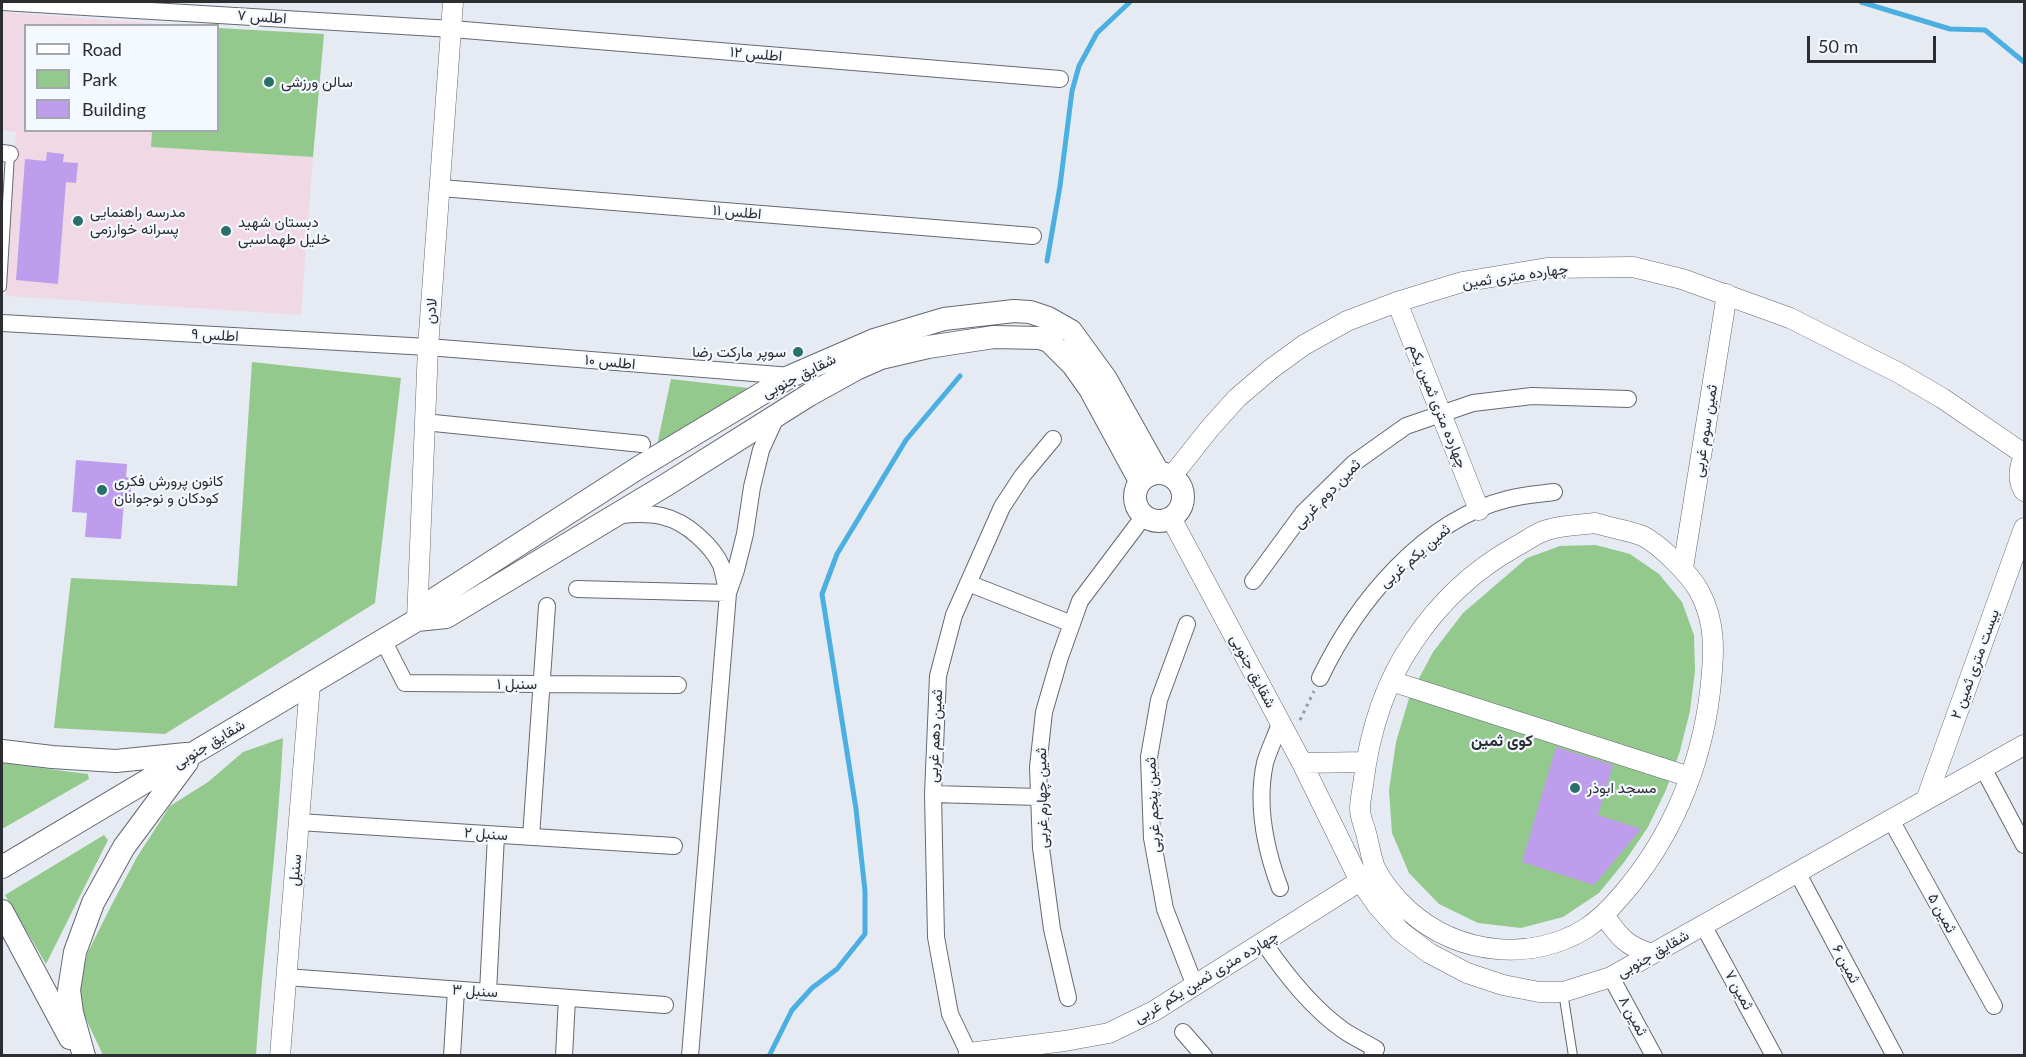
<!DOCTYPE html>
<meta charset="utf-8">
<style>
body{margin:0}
#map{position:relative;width:2026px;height:1057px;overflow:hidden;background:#e6ebf3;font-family:Lato,sans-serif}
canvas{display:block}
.frame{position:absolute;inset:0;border:3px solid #2b2d30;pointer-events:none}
.legend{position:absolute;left:24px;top:24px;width:195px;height:108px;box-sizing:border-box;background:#f4f8ff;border:2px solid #a4a7ac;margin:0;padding:8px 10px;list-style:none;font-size:18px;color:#2b2d30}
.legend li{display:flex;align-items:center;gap:12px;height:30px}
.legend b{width:30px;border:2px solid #a4a7ac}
.scale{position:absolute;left:1807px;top:36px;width:129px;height:27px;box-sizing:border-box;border:3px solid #2b2d30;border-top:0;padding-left:8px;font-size:18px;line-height:21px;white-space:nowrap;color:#2b2d30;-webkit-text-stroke:4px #f4f8ff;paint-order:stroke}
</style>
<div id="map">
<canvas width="2026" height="1057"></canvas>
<div class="frame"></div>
<ul class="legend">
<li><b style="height:8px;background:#fff"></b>Road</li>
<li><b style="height:16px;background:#94c98e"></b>Park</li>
<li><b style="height:16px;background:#be9ded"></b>Building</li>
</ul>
<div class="scale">50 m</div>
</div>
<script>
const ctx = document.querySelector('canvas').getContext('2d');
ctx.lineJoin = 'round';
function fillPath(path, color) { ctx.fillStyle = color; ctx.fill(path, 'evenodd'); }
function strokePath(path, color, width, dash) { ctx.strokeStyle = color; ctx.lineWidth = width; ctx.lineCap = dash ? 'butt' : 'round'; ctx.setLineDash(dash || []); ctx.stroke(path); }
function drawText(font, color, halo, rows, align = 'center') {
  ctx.font = font + ' Lato,Vazirmatn,sans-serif'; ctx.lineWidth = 4.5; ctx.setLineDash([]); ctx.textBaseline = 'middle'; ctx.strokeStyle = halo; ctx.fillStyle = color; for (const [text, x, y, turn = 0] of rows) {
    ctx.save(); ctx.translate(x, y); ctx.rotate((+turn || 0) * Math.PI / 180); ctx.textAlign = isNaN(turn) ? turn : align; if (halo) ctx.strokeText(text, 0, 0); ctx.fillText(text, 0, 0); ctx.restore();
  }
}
const education = new Path2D(`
 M 2,12 L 160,24 L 160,26 L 26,26 L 26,130 L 152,131 L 151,147 L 313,157 L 301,315 L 6,296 L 16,132 L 2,130 Z`);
const green = new Path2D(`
 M 218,28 L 324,34 L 313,157 L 151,147 L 152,131 L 218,130 Z
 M 252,362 L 401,378 L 375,603 L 165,734 L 54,728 L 71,578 L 237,586 Z
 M 671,379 L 749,388 L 657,445 Z
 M 1596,545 L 1630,554 L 1659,574 L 1682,602 L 1694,635 L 1695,671 L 1690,711 L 1680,751 L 1666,790 L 1648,827 L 1625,861 L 1599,893 L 1563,917 L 1521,928 L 1478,923 L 1439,904 L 1409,873 L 1392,833 L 1389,790 L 1396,742 L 1410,695 L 1433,652 L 1463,613 L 1527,558 L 1560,546 Z
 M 283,738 C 278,844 263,950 256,1055 L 103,1055 L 75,996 L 88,952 L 111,906 L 137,857 L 170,806 L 208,782 L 243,752 Z
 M 2,763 L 88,774 L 89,779 L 2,829 Z
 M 104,835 L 108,840 L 46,964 L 5,895 Z`);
const stream = new Path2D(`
 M 1861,2 L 1950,29 L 1985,30 L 2024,62
 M 1047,261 L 1060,186 L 1072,91 L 1079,66 L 1097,33 L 1130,2
 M 769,1056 L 792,1010 L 812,988 L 837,969 L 865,934 L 865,891 L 856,809 L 822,594 L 837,554 L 906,440 L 960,376`);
const building = new Path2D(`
 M 47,152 L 64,154 L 63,162 L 78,163 L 76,183 L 66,182 L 58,284 L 16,280 L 25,159 L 46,161 Z
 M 76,460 L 127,464 L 126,477 L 132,478 L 130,502 L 124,502 L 121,539 L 85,537 L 87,513 L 72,512 Z
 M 1556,747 L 1613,765 L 1598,815 L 1641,829 L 1594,885 L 1522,862 Z`);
const path = new Path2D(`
 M 1300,720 L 1314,691`);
const service = new Path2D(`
 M 2,287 L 10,154
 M 1563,992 L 1573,1056`);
const minor = new Path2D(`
 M 2,2 L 452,29 L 1060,79
 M 2,153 L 10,154
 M 441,188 L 1033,236
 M 2,323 L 428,347 L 791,376
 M 424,422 L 642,444
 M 620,515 C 652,512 674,514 698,536 C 707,544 716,554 721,565 C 724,574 725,584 728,593
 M 1253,581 L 1303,513 L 1354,463 L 1406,426 L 1473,403 L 1532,396 L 1628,399
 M 968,583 L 1072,624
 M 577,589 L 728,593
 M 1187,624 L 1159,700 L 1149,757 L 1152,838 L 1165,909 L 1195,986
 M 383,640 L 405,683 L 678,685
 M 1320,678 C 1356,603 1423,520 1508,499 C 1523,495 1539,494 1554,492
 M 1983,768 L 2024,845
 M 933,794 L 1039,797
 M 1891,820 L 1994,1006
 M 299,822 L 674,846
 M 531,837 L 547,606
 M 1797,872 L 1895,1056
 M 1280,888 C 1265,848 1256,805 1265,763 C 1269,749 1276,736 1280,723
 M 1703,925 L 1774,1056
 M 1264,943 C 1286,975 1311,1007 1343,1030 C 1353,1037 1366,1043 1376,1049 L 1372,1056
 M 286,977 L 665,1005
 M 1611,977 L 1654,1056
 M 488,992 L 496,835
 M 1068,998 L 1052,929 L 1041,848 L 1038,767 L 1044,712 L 1060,657 L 1080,601 L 1144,516
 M 1183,1032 L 1204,1056
 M 452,1056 L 456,990
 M 564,1056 L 567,998
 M 690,1056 L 728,593 L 736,570 L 745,534 L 752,487 L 761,450 L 777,415
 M 970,1056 L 950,1014 L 936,937 L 933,794 L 938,676 L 954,615 L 1002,507 L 1023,475 L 1053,439`);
const tertiary = new Path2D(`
 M 1397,302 L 1479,510
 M 2024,456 C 2019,468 2017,479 2024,491
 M 1172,476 L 1210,428 L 1237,398 L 1271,369 L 1304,345 L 1347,321 L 1397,302 L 1462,282 L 1547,268 L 1633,267 L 1682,279 L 1790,318 L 1899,373 L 1942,398 L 2024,454
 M 1171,518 L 1302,763 L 1360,881 L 1377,905 L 1400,931 L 1429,953 L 1467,973 L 1503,985 L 1539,992 L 1563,992 L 1611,977 L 2024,745
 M 1595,523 C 1610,528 1628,530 1643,536 C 1660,545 1690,574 1699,591 C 1717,623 1714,657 1710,692 C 1701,767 1671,839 1621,896 C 1610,909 1599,920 1585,929 C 1559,945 1527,952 1497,949 C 1464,946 1434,933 1409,911 C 1396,899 1383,884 1375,868 C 1371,857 1369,844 1366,833 C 1364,825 1360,817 1360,809 C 1360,801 1362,792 1363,785 C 1369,735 1384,684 1413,642 C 1439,603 1474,570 1515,547 C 1525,542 1536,533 1547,530 C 1562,525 1580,525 1595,523 Z
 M 1683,568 L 1727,294
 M 417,620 L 428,347 L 453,2
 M 1391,681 L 1690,777
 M 1302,763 L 1366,762
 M 1926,800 L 2024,528
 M 1604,915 C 1619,937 1626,946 1652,954
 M 969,1053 L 1065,1041 L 1109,1033 L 1154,1011 L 1360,881
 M 280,1056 L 310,684`);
const secondary = new Path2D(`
 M1135 497a24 24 0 1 1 48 0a24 24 0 1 1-48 0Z
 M 417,620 L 446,617 L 666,485 L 809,395 L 856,369 L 881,358 L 928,347 L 994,337 L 1040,338 L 1049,341 L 1073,365 L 1090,389 L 1140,481
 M 2,751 L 52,757 L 116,761 L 186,754
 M 2,867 L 417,620 L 436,598 L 638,468 L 791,376 L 874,340 L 944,319 L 1014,311 L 1030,312 L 1048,318 L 1071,331 L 1106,379 L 1158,472
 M 2,911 L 70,1038
 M 84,1056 L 72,1013 L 69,990 L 75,952 L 93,903 L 124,847 L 187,762`);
const markers = [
 [269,82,6,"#287069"],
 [78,221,6,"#287069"],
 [226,231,6,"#287069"],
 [798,352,6,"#287069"],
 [102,490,6,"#287069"],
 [1575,788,6,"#287069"]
];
const streetNames = [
 ["اطلس ۷",262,17,4],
 ["اطلس ۱۲",756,54,5],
 ["اطلس ۱۱",737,212,5],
 ["چهارده متری ثمین",1515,276,-8],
 ["لادن",431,311,-85],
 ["اطلس ۹",215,335,3],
 ["اطلس ۱۰",610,362,5],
 ["شقایق جنوبی",799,376,-27],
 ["چهارده متری ثمین یکم",1438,406,68],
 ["ثمین سوم غربی",1705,431,-81],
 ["ثمین دوم غربی",1327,494,-46],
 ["ثمین یکم غربی",1415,556,-41],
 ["بیست متری ثمین ۲",1975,664,-70],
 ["شقایق جنوبی",1253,671,62],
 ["سنبل ۱",517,684],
 ["ثمین دهم غربی",935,736,-87],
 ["شقایق جنوبی",209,744,-31],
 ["ثمین چهارم غربی",1042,798,-91],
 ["ثمین پنجم غربی",1153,805,-93],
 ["سنبل ۲",486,834,4],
 ["سنبل",295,870,-85],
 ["ثمین ۵",1942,913,61],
 ["شقایق جنوبی",1653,954,-30],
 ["ثمین ۶",1846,964,62],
 ["چهارده متری ثمین یکم غربی",1206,977,-31],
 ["ثمین ۷",1739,990,61],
 ["سنبل ۳",475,991,4],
 ["ثمین ۸",1633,1016,61]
];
const poiNames = [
 ["سالن ورزشی",281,82],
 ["مدرسه راهنمایی",90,212],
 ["پسرانه خوارزمی",90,229],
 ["دبستان شهید",238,222],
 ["خلیل طهماسبی",238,239],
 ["سوپر مارکت رضا",786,352,"right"],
 ["کانون پرورش فکری",114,481],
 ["کودکان و نوجوانان",114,498],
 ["مسجد ابوذر",1587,788]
];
const neighbourhoodNames = [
 ["کوی ثمین",1502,741]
];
fillPath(education, '#f0d9e5');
fillPath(green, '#94c98e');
strokePath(stream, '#4bb0e1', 5);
fillPath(building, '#be9ded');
strokePath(service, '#656971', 10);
strokePath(minor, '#656971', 18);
strokePath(tertiary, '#656971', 21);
strokePath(secondary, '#656971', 24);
strokePath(path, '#989ca2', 3, [3, 4.5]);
strokePath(service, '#fff', 8);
strokePath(minor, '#fff', 16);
strokePath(tertiary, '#fff', 20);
strokePath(secondary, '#fff', 22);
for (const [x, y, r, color] of markers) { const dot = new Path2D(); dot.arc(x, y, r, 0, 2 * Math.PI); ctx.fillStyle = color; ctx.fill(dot); strokePath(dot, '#f4f8ff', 2); }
drawText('15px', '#2b2d30', '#f4f8ff', streetNames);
drawText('15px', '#2b2d30', '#f4f8ff', poiNames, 'left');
drawText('bold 16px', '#2b2d30', '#f4f8ff', neighbourhoodNames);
</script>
